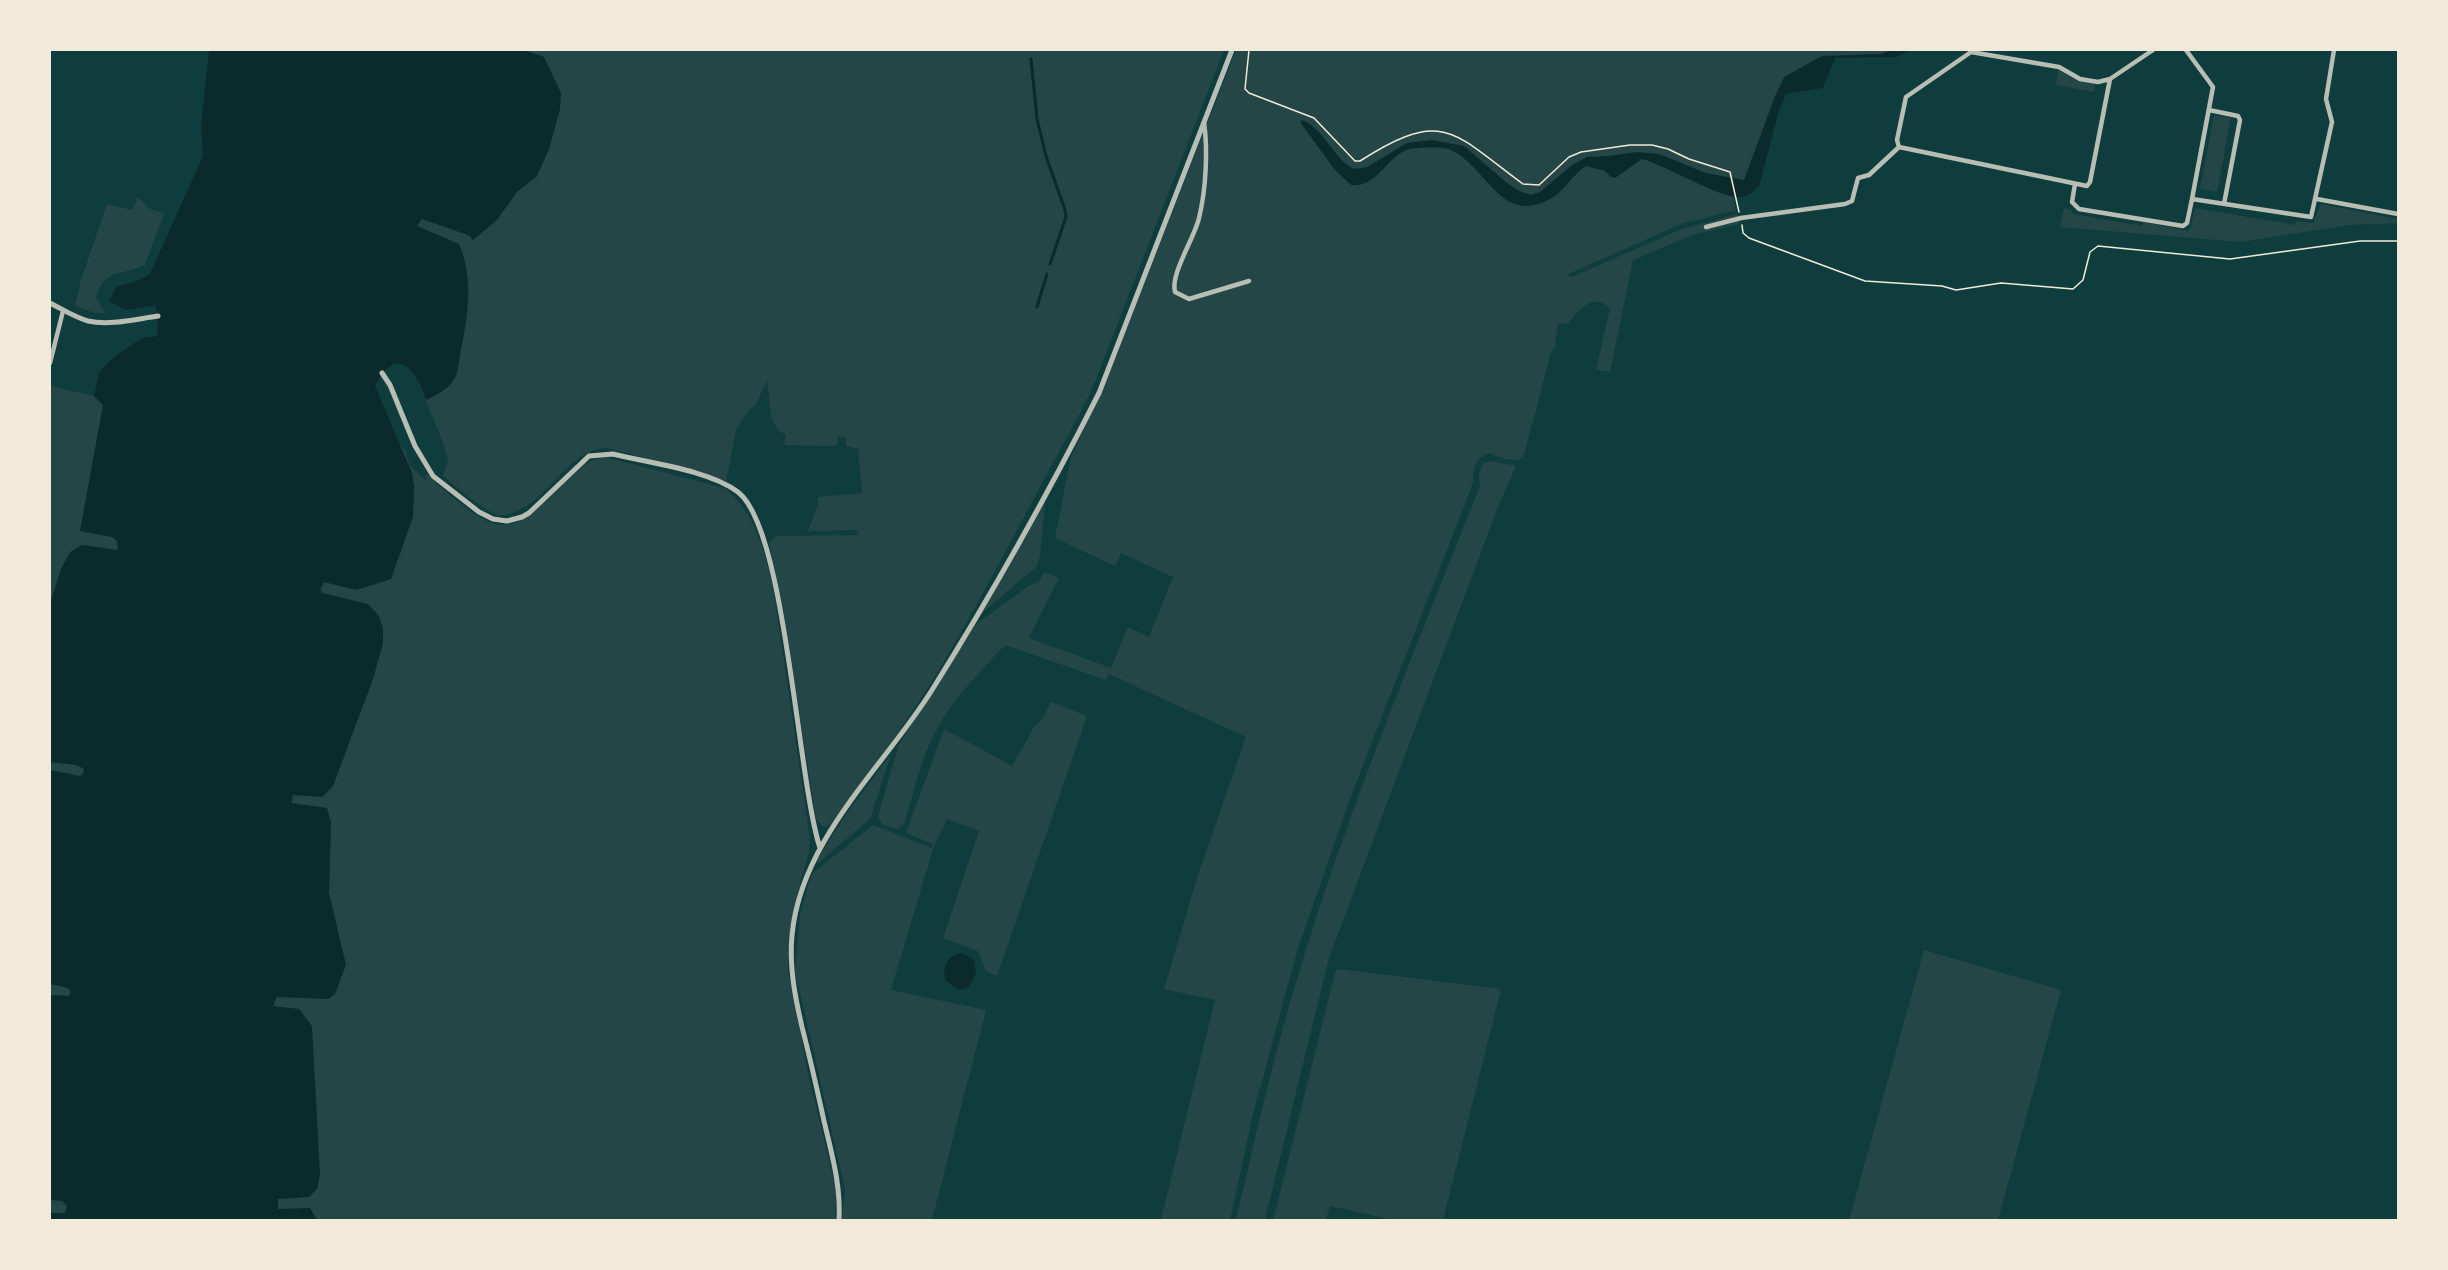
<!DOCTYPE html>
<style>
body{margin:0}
#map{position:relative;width:2448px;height:1270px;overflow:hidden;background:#0f3d3e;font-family:Karla,sans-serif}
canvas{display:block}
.frame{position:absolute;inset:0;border:51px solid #f1e9da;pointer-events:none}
</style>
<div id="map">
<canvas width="2448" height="1270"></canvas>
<div class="frame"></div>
</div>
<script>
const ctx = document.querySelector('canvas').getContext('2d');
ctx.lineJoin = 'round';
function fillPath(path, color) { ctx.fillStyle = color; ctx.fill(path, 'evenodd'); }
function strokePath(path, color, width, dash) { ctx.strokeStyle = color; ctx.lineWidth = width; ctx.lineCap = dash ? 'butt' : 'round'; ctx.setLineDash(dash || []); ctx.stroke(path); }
const green = new Path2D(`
 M 485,50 L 1224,50 L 1093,387 L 1077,419 C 1031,502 988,588 939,670 C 906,724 867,775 829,826 L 823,827 L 816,819 L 783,607 L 769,542 L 777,536 L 858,535 L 857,530 L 808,531 L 818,505 L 818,497 L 862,493 L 858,449 L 846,446 L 846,438 L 837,437 L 838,443 L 836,446 L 784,445 L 786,435 C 766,426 771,398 767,380 L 756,404 L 748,411 L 736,430 L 726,482 L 712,477 L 711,475 L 607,448 C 562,450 546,513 497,516 L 471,499 L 443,476 L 448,459 L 442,440 L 414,372 L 404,363 L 417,226 Z
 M 1236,50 L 1911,50 L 1896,57 L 1835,58 L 1823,88 L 1786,94 L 1778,114 L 1759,187 L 1743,197 L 1733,198 L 1736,212 L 1732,211 L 1681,224 L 1566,275 L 1572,277 L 1679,230 L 1737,214 L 1739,224 L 1692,235 L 1633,260 L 1610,372 L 1596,370 L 1610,308 C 1593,292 1578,310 1568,324 L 1558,323 L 1555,345 L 1557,345 L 1551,352 L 1524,455 L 1518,460 L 1504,459 L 1489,453 C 1474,459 1474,467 1473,483 L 1351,796 L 1297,951 L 1252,1118 L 1230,1220 L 1161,1220 L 1215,1000 L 1164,989 L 1198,875 L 1246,737 L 1109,674 L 1106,680 L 1005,645 C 983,669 953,699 938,727 C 921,756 914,792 904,824 L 897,829 L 882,824 L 878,816 L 899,744 L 975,625 L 1030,585 L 1039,582 L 1044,572 L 1059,578 L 1029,638 L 1111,668 L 1128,627 L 1149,637 L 1173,577 L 1121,553 L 1115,566 L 1055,538 L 1071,457 L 1105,383 Z
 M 2058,70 L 2078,81 L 2095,84 L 2094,92 L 2056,85 Z
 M 2214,115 L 2231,118 L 2217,192 L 2200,189 Z
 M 138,197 L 150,209 L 164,213 L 145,265 C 122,276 104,268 96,297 L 105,313 L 95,313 L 75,306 L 81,280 L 107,204 L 132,210 Z
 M 2321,204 L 2398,219 L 2398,223 L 2349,225 L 2241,242 L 2060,227 L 2064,208 L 2071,210 L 2072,214 L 2142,226 L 2143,222 L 2188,231 L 2191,227 L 2195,208 L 2295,225 L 2297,221 L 2313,223 Z
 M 374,385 L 398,444 L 405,450 L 410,466 L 426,481 L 426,473 C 438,486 478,520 494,524 C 504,526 518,523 526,518 L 582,467 L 593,460 L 605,457 L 724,488 C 755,511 764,550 773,586 L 810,838 L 809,852 L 798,892 L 789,935 L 788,971 L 809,1078 L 836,1190 L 835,1220 L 277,1220 L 273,1003 L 292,804 L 321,590 Z
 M 51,386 L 94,396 L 103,405 L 93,466 L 132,475 L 71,993 L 67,1220 L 50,1220 L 50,391 Z
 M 1491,461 L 1516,466 L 1497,509 L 1328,961 L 1265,1220 L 1236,1220 C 1256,1135 1275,1049 1301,966 C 1351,802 1417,645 1480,486 L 1479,474 L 1483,463 Z
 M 1045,503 L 1040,556 L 1037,566 L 982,613 Z
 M 1051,702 L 1087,716 L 997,976 L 986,971 L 978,951 L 943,938 L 979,831 L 947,819 L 933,849 L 891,990 L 986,1010 L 932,1220 L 842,1220 L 845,1189 L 795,971 L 800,915 L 810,879 L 814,872 L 873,825 L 932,848 L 933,844 L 906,833 L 944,729 L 1012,766 L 1034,727 L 1043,718 Z
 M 891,754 L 870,819 L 818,863 L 817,860 L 847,813 Z
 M 1924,950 L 2061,990 L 1998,1220 L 1849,1220 Z
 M 1339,969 L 1501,989 L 1443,1220 L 1393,1220 L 1330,1206 L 1326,1220 L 1273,1220 L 1335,972 Z`);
const water = new Path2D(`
 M 209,50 L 525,50 L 544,57 L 561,93 L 560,109 L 549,149 L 537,176 L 517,192 L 497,220 L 472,241 L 471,237 L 465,234 L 422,219 L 417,226 L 459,244 C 474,279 468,317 460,355 C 458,364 459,373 453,381 C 446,391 436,395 426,400 C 419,383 414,364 394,363 L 382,373 L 375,386 L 412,473 L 414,486 L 413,517 L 391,579 L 356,590 L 324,582 L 320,590 L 323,593 L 368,604 L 379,616 L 383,629 L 383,643 L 373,679 L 333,786 L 322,797 L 293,795 L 291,803 L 327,808 L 331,822 L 329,893 L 346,965 L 335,994 L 329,999 L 277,997 L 273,1006 L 299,1009 L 312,1026 L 320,1175 L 317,1189 L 309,1197 L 278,1199 L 278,1209 L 310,1208 L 317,1220 L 50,1220 L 50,1213 L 65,1213 L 67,1206 L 62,1201 L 50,1200 L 50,995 L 69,996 L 71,992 L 68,988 L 50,984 L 50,770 L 80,776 L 83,774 L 84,769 L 76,765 L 50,762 L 50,603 L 61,569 L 70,552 L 82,545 L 118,550 L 117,541 L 112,537 L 80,531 L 103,405 L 94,396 L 99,372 L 113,358 L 142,338 L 157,336 L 158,316 L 155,305 L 126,310 L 109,301 L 116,287 L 139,280 L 150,274 L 203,156 L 201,127 Z
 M 1891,50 L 1911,50 L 1896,57 L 1835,58 L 1823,88 L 1786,94 L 1778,114 L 1759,187 C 1754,190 1748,196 1743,197 C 1726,202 1666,165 1642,159 L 1615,178 L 1611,177 L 1605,171 L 1586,166 C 1573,174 1565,190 1552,198 C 1502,227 1488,169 1453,151 C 1444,146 1427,148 1417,148 C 1389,148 1381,188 1351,185 L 1335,170 L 1300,122 L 1302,120 C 1325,129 1332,158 1354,169 L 1367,167 L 1407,143 L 1432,140 L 1464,146 L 1507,183 L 1519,191 L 1531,195 L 1540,192 L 1572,165 L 1587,157 L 1609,156 L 1637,152 L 1659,154 L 1706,173 L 1744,180 L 1775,96 L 1784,77 L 1822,56 L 1881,54 Z
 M 963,953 L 974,960 L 976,973 L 969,987 L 960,990 L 946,981 C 941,967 948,954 963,953 Z`);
const stream = new Path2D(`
 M 1031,59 L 1037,119 L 1046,156 L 1065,210 L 1066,217 L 1050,264
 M 1037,307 L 1047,274`);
const path = new Path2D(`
 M 1249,50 L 1245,89 L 1249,93 L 1314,118 L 1355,161 L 1360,161 C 1444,107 1453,133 1523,184 L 1539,185 L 1569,157 L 1581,152 L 1630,145 L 1652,145 L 1668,149 L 1689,159 L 1730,172 L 1739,212
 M 1742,225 L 1743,233 L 1749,238 L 1865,281 L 1942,286 L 1956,290 L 2001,283 L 2073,289 L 2083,280 L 2090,252 L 2098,246 L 2230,259 L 2360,241 L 2398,241`);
const minor = new Path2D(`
 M 1970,50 L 1971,52 L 2059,67 L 2080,79 L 2098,82 L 2110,79 L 2153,50
 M 2186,50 L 2213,87 L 2192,199
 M 1971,52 L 1906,97 L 1897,140 L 1899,147 L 2087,186 L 2090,182 L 2110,79
 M 2209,110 L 2238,116 L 2240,120 L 2224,204
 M 1204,122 C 1208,150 1206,190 1199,218 C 1195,237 1170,274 1175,292 L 1189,299 L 1249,281
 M 2075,184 L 2072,202 L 2079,209 L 2183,226 L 2187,223 L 2192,199 L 2311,217 L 2332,122 L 2326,99 L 2334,50
 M 2317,199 L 2398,214
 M 1706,227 L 1741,218 L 1845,204 L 1852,201 L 1858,178 L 1869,175 L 1899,147
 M 50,363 L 63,311`);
const tertiary = new Path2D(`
 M 50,303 C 62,309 74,317 88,321 C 109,326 136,319 158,316
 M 382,373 L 390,385 L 415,446 L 433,476 L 479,512 L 493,519 L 507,521 L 522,517 L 529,513 L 589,456 L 613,454 C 649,463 709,470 738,492 C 786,529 797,777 820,848
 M 839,1220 C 841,1186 832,1155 824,1121 C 817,1089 810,1058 802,1027 C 795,997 789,966 792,935 C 801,839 883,768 932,690 C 992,594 1048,494 1099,393 L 1232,50`);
fillPath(green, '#244646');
fillPath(water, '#0a2a2b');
strokePath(stream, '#0a2a2b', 3);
strokePath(path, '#f1e9da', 1.5);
strokePath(minor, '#b8beb3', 4.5);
strokePath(tertiary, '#b8beb3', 5);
</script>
